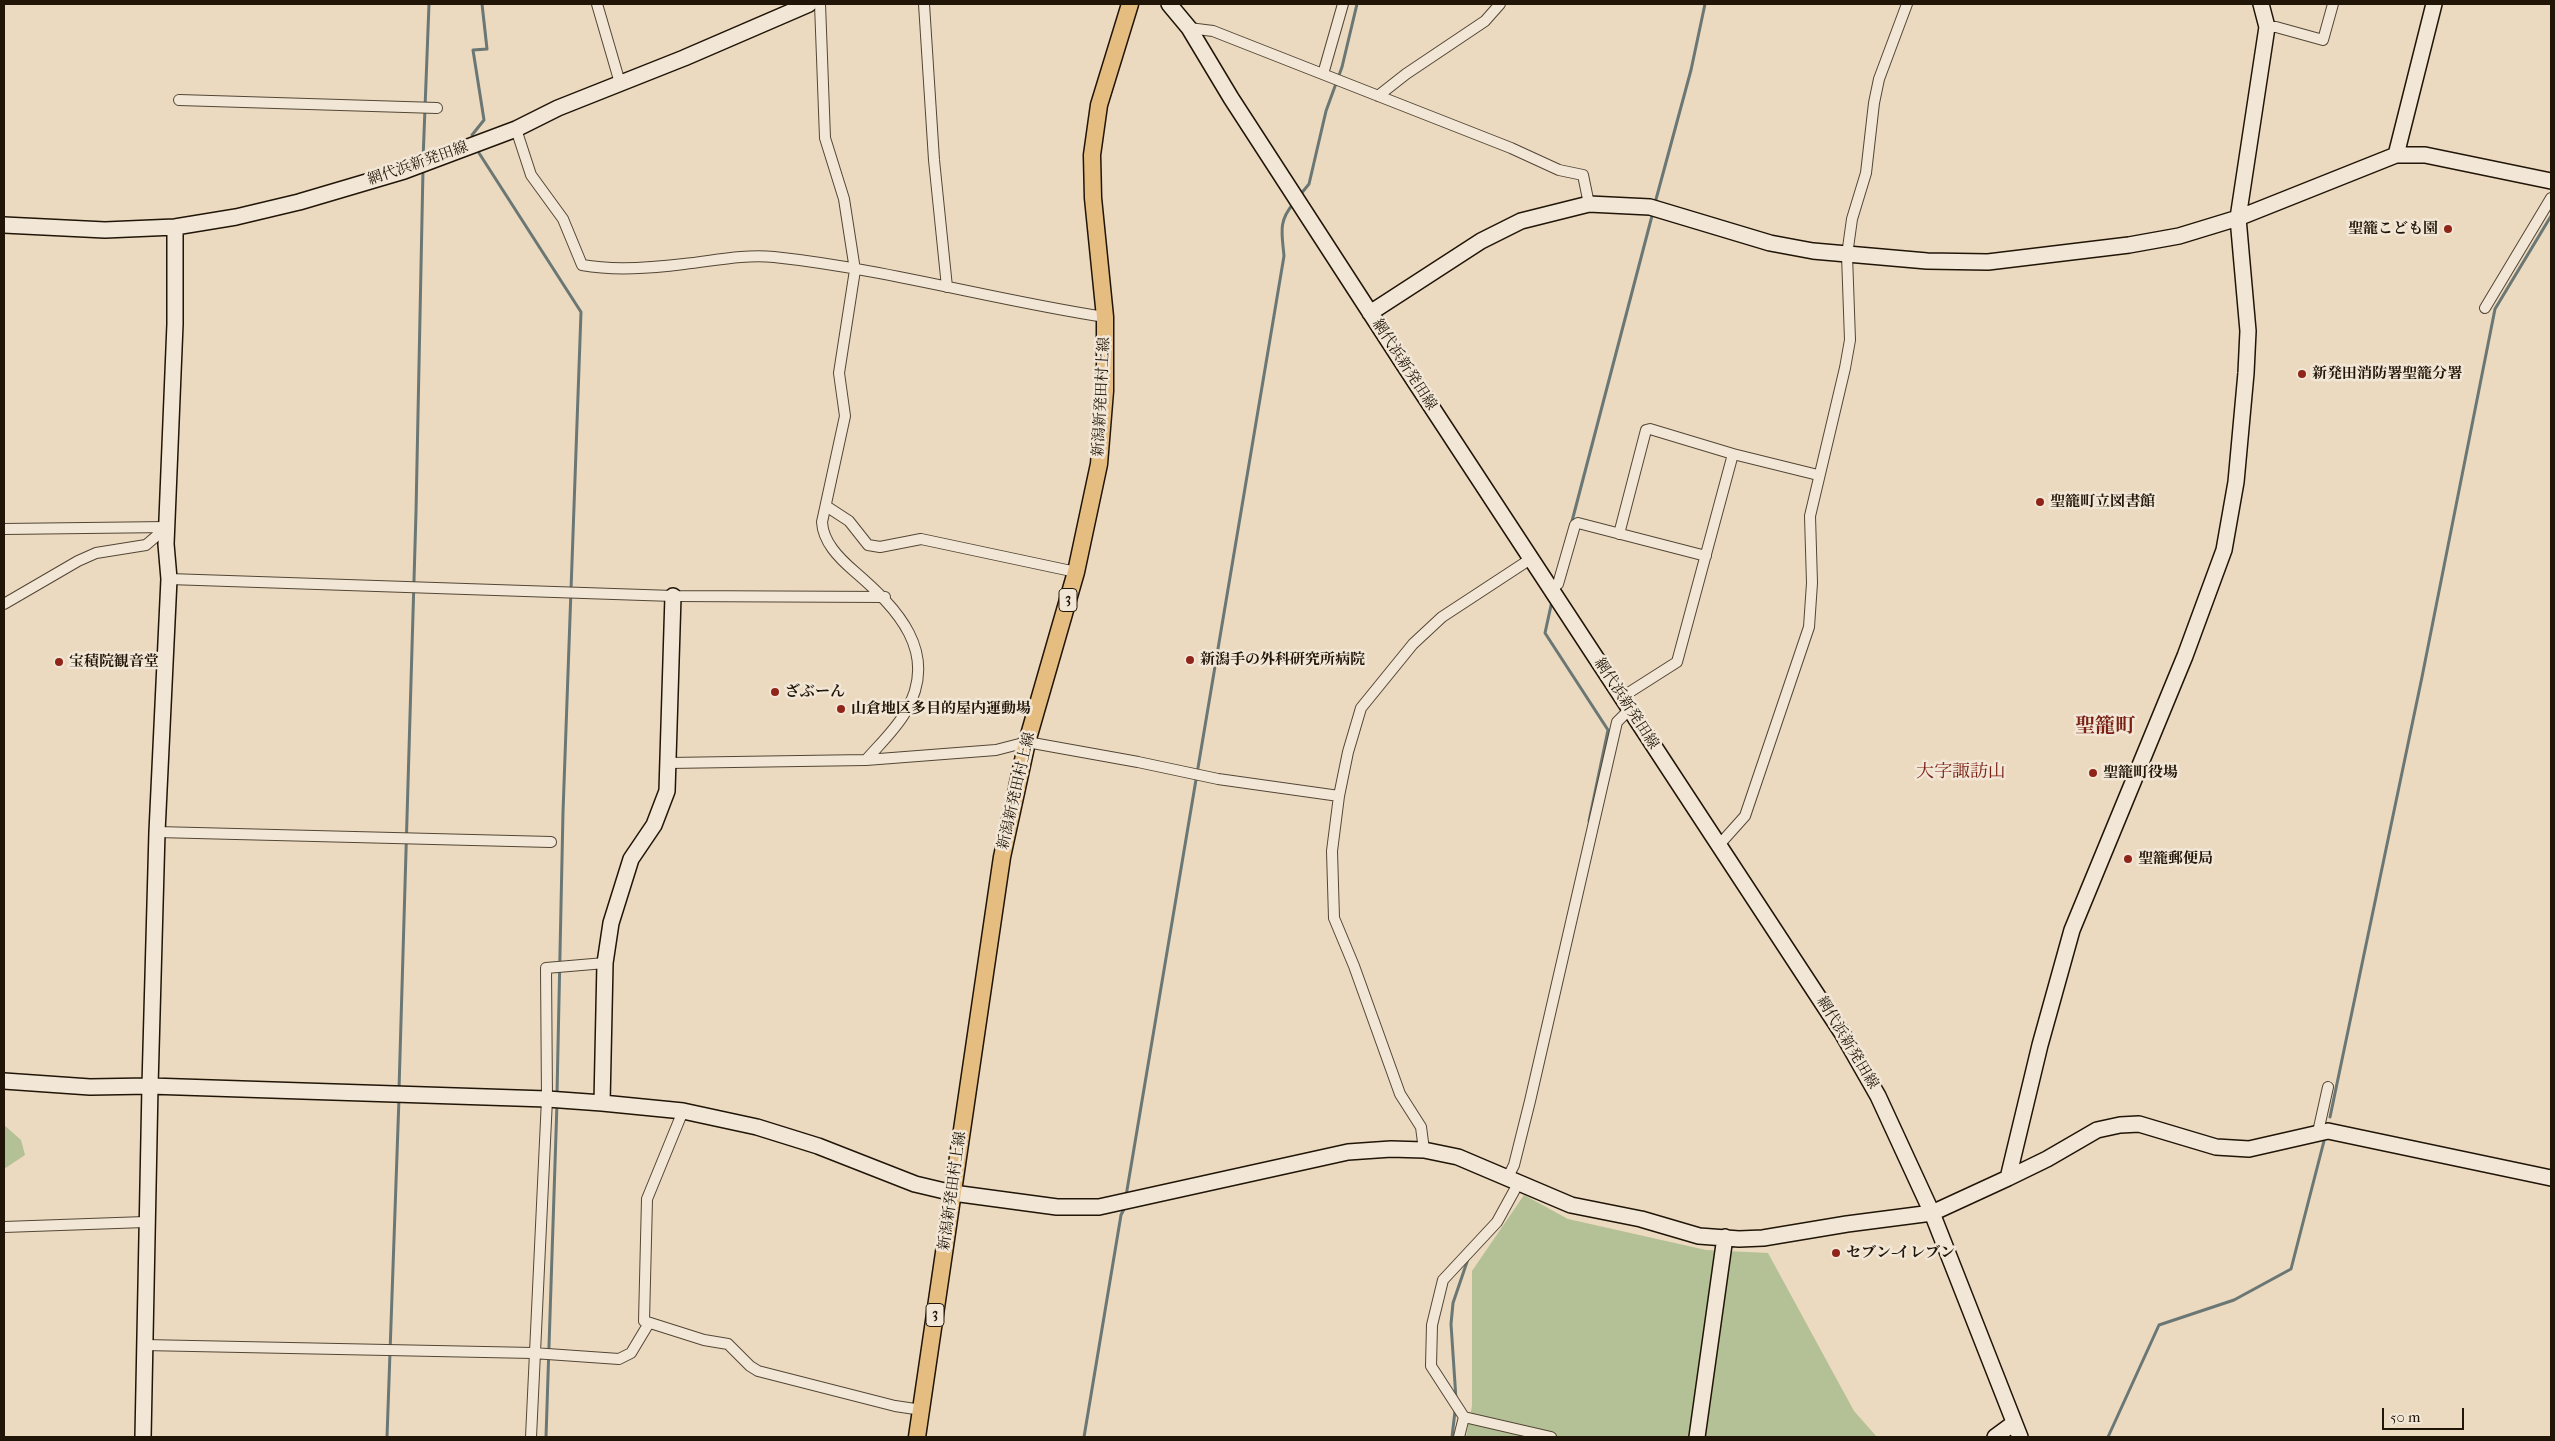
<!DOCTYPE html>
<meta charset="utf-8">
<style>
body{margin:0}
#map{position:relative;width:2555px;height:1441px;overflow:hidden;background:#ebdac0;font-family:"IM FELL French Canon",serif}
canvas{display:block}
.frame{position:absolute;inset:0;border:5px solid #201507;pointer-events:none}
.scale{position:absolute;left:2382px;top:1408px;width:82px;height:22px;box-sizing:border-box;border:2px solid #201507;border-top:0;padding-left:6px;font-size:15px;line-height:18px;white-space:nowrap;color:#201507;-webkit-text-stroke:4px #f2e7d6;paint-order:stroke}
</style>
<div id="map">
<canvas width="2555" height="1441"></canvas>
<div class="frame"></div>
<div class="scale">50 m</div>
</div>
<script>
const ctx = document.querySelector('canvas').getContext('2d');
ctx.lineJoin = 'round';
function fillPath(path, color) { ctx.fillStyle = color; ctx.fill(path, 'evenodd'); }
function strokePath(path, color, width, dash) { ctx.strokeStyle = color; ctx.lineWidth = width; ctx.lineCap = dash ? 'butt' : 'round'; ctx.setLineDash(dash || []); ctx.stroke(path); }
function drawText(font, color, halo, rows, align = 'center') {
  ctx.font = font + ' "IM FELL French Canon","Noto Serif JP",serif'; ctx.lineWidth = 5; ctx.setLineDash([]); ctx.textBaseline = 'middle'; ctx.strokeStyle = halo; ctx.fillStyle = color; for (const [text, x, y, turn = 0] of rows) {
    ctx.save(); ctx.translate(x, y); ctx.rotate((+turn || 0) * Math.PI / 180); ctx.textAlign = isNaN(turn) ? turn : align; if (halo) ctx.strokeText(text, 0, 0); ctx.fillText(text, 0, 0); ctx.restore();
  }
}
const green = new Path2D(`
 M 4,1125 L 21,1140 L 25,1155 L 4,1169 Z
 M 1524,1195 L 1568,1219 L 1706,1250 L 1768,1253 L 1854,1411 L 1877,1437 L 1466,1437 L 1472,1406 L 1472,1271 Z`);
const stream = new Path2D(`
 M 472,135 L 484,120 L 473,50 L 487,49 L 482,4
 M 479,153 L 581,312 L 563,812 L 557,1094
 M 423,160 L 429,4
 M 1300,195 L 1309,184 L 1326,111 L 1342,67 L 1357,4
 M 1655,203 L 1691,70 L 1705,4
 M 1571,525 L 1653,212
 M 1552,601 L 1545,633 L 1608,730 L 1589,821
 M 399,1089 L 416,512 L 423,169
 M 2330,1117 L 2422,677 L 2495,309 L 2551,216
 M 1126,1196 L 1284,256 C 1282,233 1278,222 1293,204
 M 1456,1399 L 1451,1324 L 1453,1303 L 1468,1259
 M 387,1437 L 399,1098
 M 546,1437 L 557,1103
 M 1084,1437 L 1121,1215 L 1125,1207
 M 1452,1437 L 1455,1411
 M 2108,1437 L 2159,1325 L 2234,1300 L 2291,1269 L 2324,1141`);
const street = new Path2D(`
 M 597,4 L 620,83
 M 820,4 L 825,138 L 844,199 L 855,270 L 839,373 L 845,416 L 822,522 C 823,542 839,558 854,571 C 897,608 941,653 905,713 C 895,730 879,745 866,760
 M 924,4 L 934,160 L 947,287
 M 2267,27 L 2276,27 L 2323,40 L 2333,4
 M 1189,28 L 1213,31 L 1511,148 L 1559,170 L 1583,175 L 1589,204
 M 1323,74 L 1343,4
 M 1378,96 L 1406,74 L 1485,21 L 1500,4
 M 179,100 L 437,108
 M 516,129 L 531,175 L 563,219 L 582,265 C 615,271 651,268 684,264 C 713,261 743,254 774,257 C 886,269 994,300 1105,317
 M 2485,308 L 2551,198
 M 826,506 L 849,521 L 868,545 L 880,547 L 921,539 L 1076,572
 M 4,529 L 167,527
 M 1619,534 L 1646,430 L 1650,429 L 1733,454
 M 169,579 L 673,596 L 885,597
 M 1552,589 L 1558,584 L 1575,525 L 1578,523 L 1706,556
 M 4,604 L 78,561 L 96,553 L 146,545 L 167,527
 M 1622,697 L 1677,662 L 1733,454 L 1818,475
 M 668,763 L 866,760 L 996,750 L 1027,742 L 1138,762 L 1218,779 L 1339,796
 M 157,832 L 551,842
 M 1719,845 L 1745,816 L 1809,627 L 1812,583 L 1810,516 L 1845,368 L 1850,340 L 1847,255 L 1852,219 L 1866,173 L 1874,103 L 1879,79 L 1907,4
 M 683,1111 L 647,1199 L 644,1321 L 704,1340 L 728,1344 L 750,1366 L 758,1371 L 895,1406 L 922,1410
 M 2318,1132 L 2328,1087
 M 1424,1150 L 1421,1127 L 1400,1094 L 1354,966 L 1334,918 L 1332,851 L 1339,796 L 1348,752 L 1361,708 L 1413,644 L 1442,617 L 1532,558
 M 1508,1177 L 1514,1165 L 1530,1101 L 1617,722 L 1630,709
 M 1519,1182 L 1497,1222 L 1443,1280 L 1432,1325 L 1431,1366 L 1464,1417 L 1551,1437
 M 4,1227 L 145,1222
 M 144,1345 L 533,1353 L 619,1359 L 631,1353 L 649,1323
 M 531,1437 L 547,1099 L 546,968 L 605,963
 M 1459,1437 L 1464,1417`);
const secondary = new Path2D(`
 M 1169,4 L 1189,28 L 1231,98 L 1406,368 L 1842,1033 L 1878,1096 L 1932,1213 L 2020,1437
 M 2396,155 L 2434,4
 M 4,225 L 105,230 L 175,227 L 236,217 L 299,202 L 404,171 L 516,129 L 558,108 L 684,58 L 809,4
 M 175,227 L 175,324 L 166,544 L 169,579 L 157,832 L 150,1086 L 547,1099 L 602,1103
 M 1370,313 L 1481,241 L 1521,221 L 1589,204 L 1650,207 L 1770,243 L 1813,251 L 1927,261 L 1988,262 L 2129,245 L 2179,236 L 2238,218 L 2396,155 L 2425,155 L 2551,181
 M 673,596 L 667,791 L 654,825 L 631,859 L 611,923 L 605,963 L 602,1103 L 683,1111 L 757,1127 L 818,1146 L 915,1184 L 953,1193 L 1057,1207 L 1099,1207 L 1348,1152 L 1391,1149 L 1424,1150 L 1458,1157 L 1571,1205 L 1641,1219 L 1699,1236 L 1739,1239 L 1763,1238 L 1847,1224 L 1932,1213 L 2008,1178 L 2040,1045 L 2072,930 L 2185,656 L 2224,550 L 2236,482 L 2246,373 L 2248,331 L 2238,218 L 2267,27 L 2261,4
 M 4,1081 L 90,1087 L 150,1086 L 143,1437
 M 2008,1178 L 2047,1159 L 2097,1130 L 2120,1125 L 2139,1124 L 2216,1147 L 2249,1149 L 2328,1131 L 2551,1178
 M 1697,1437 L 1725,1237
 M 1995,1437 L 2014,1423`);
const primary = new Path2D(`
 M 917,1437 L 1002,857 L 1027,742 L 1076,572 L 1099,464 L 1105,391 L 1105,317 L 1093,198 L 1092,155 L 1099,105 L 1130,4`);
const markers = [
 [2448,229,5,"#8f2418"],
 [2302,374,5,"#8f2418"],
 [2040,502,5,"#8f2418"],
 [1190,660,5,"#8f2418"],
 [59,662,5,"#8f2418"],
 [775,692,5,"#8f2418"],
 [841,709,5,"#8f2418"],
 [2093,773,5,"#8f2418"],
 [2128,859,5,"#8f2418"],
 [1836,1253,5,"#8f2418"]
];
const shields = [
 [1068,600,18],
 [935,1315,18]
];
const shieldNames = [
 ["3",1068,600],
 ["3",935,1315]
];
const streetNames = [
 ["網代浜新発田線",418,164,-19],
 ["網代浜新発田線",1404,365,57],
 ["新潟新発田村上線",1102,397,-87],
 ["網代浜新発田線",1626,704,57],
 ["新潟新発田村上線",1017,791,-77],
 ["網代浜新発田線",1847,1043,59],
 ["新潟新発田村上線",953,1191,-82]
];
const poiNames = [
 ["聖籠こども園",2438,229,"right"],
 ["新発田消防署聖籠分署",2312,374],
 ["聖籠町立図書館",2050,502],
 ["新潟手の外科研究所病院",1200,660],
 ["宝積院観音堂",69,662],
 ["ざぶーん",785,692],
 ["山倉地区多目的屋内運動場",851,709],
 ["聖籠町役場",2103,773],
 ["聖籠郵便局",2138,859],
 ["セブン-イレブン",1846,1253]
];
const quarterNames = [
 ["大字諏訪山",1961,773]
];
const districtNames = [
 ["聖籠町",2105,727]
];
fillPath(green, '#b4c095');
strokePath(stream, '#6a7774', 3);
strokePath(street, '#534635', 12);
strokePath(secondary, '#201507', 18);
strokePath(primary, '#201507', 19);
strokePath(street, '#f2e7d6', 10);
strokePath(secondary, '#f2e7d6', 15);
strokePath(primary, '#e6bd80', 16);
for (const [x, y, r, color] of markers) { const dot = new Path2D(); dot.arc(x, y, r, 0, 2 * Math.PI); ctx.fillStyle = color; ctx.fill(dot); strokePath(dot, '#f2e7d6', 2); }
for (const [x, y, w] of shields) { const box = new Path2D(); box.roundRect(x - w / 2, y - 11.5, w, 23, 4); ctx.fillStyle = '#f2e7d6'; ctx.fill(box); strokePath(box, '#201507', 1); }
drawText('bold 14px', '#201507', null, shieldNames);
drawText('15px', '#201507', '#f2e7d6', streetNames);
drawText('bold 15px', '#201507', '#f2e7d6', poiNames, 'left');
drawText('18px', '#7a1f14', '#f2e7d6', quarterNames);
drawText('bold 20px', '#7a1f14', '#f2e7d6', districtNames);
</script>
